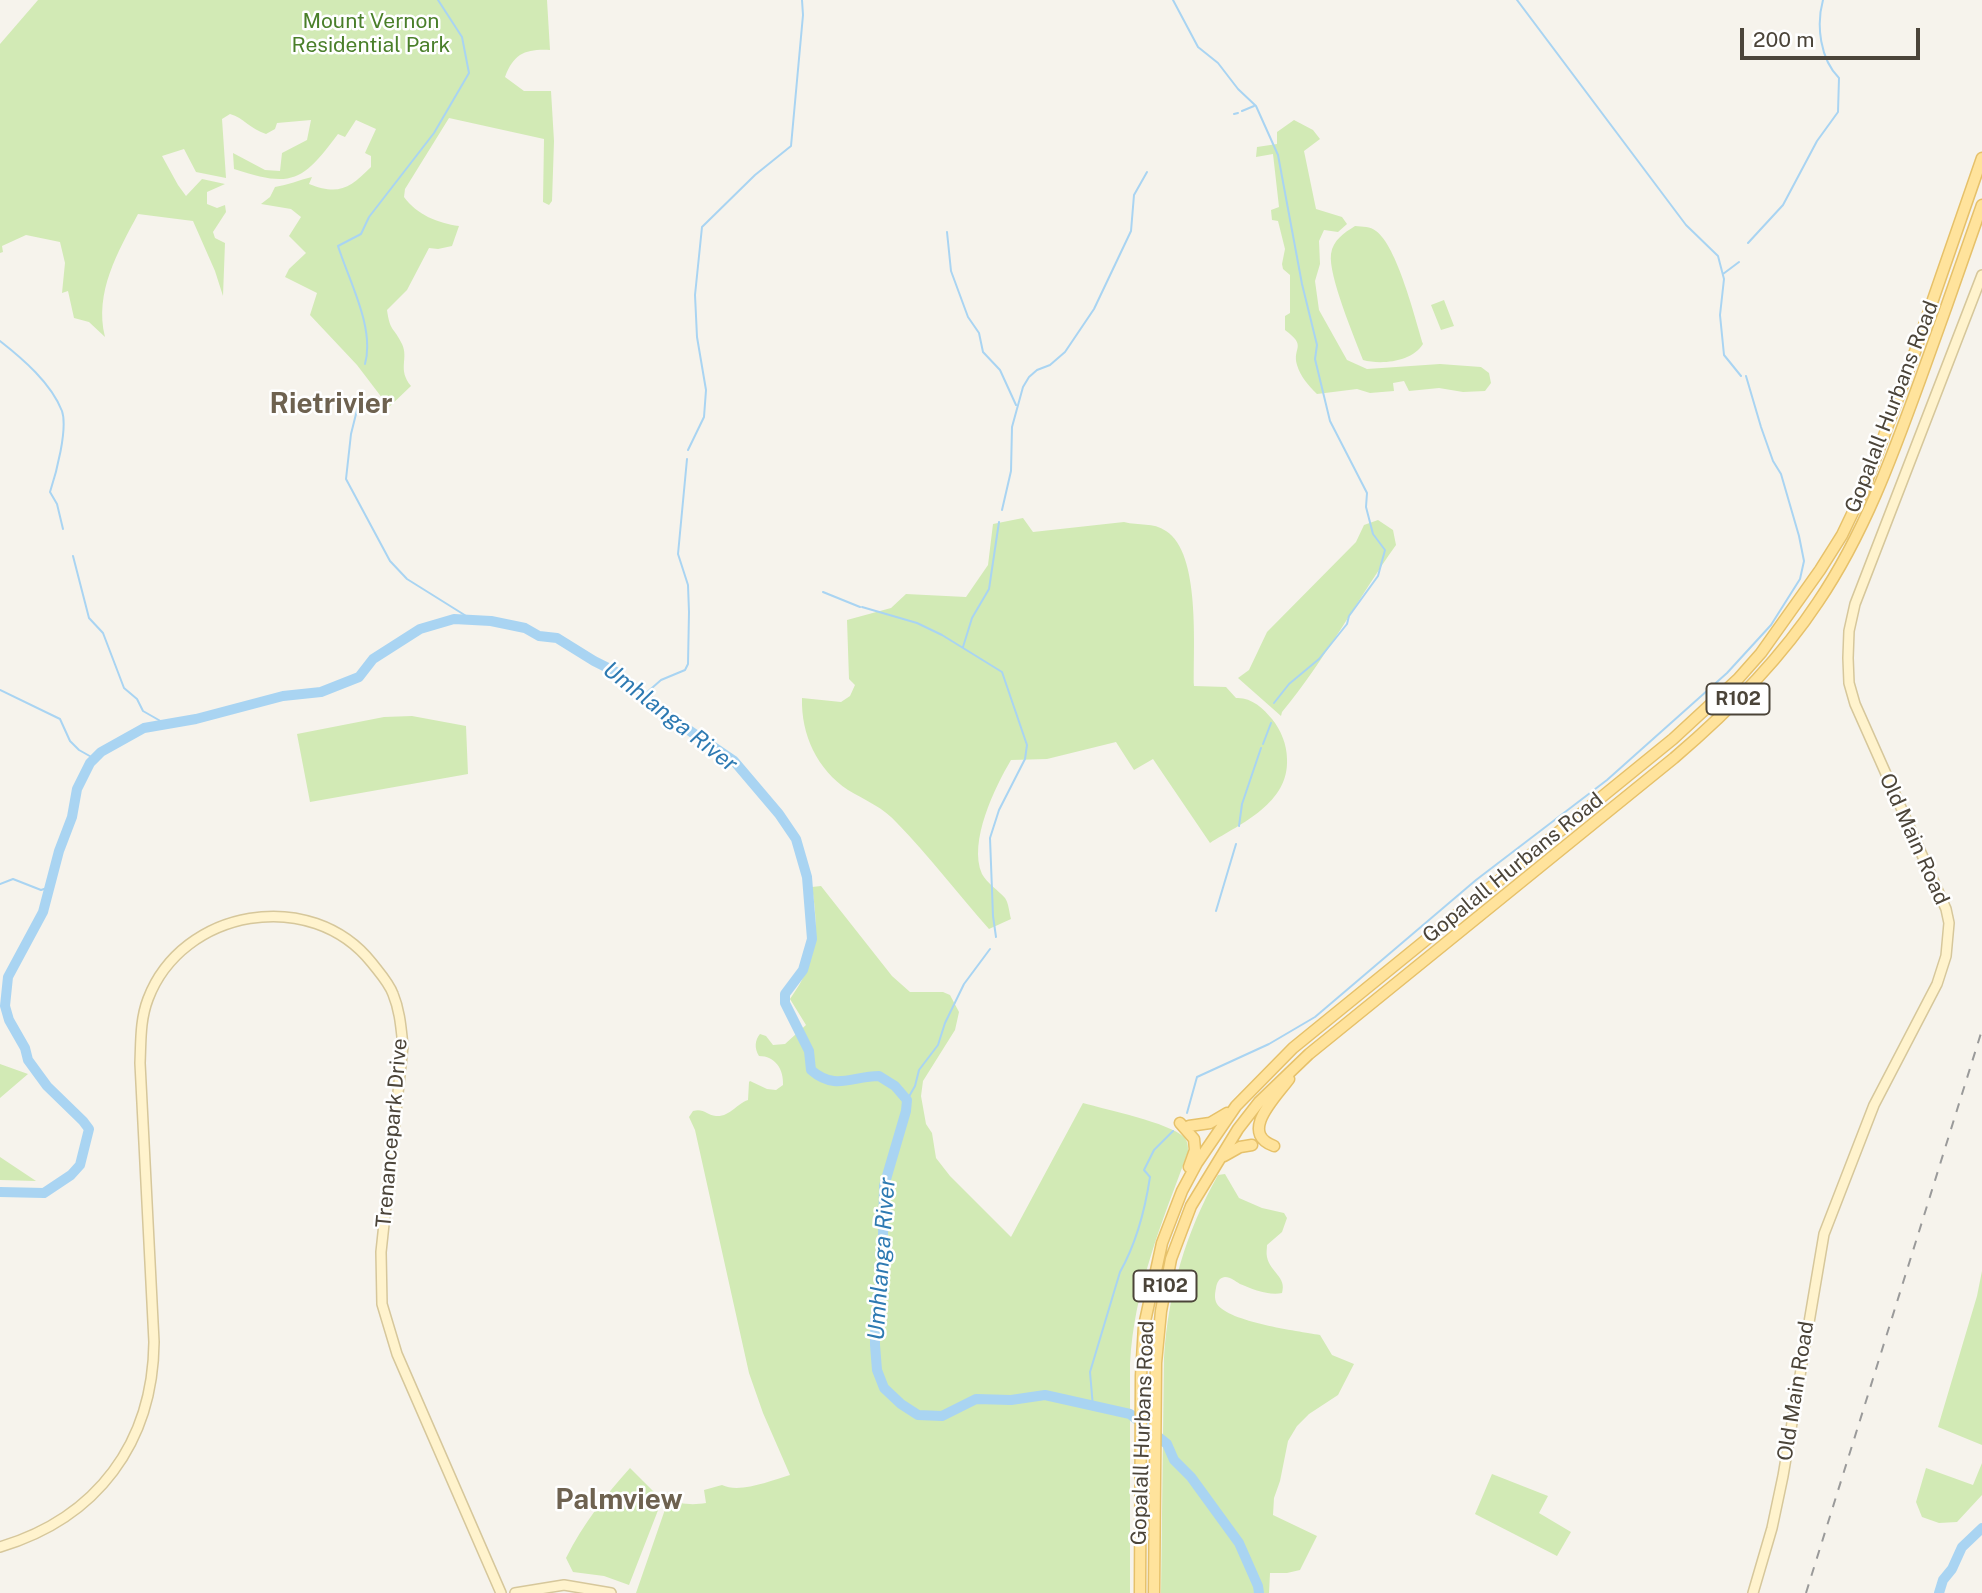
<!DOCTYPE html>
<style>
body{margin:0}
#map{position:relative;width:1982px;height:1593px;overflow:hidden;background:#f6f3ec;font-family:"Public Sans",sans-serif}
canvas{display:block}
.scale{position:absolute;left:1740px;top:28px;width:180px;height:32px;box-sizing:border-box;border:4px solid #4b4439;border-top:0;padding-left:9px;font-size:21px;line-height:24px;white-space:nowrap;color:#4b4439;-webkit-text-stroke:5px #fff;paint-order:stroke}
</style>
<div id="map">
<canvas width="1982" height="1593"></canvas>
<div class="scale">200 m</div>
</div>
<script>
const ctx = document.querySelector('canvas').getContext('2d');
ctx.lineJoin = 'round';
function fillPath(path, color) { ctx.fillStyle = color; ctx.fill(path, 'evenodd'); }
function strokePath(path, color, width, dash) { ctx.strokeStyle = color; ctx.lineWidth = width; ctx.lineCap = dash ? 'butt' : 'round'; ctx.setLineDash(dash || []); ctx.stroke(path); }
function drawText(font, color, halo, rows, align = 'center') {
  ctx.font = font + ' "Public Sans",sans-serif'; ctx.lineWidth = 5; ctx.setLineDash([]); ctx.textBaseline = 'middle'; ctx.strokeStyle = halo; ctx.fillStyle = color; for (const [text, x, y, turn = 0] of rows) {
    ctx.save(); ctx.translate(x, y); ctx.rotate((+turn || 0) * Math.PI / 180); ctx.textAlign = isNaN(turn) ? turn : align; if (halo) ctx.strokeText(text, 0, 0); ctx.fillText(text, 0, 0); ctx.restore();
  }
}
const green = new Path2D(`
 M 38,0 L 547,0 L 550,50 C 526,49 514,53 505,77 L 524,91 L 551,91 L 554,141 L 552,201 L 549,205 L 543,202 L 544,139 L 449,118 L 405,189 L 404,197 C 417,215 438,223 459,226 L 452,246 L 438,249 L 429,248 L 407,290 L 387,310 C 390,332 394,327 402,344 C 409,359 397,369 411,386 L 389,407 L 357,365 L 310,315 L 317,293 L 285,277 L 289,269 L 306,253 L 289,236 L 301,217 L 291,209 L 261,204 L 270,197 L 275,187 C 288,185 299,180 312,177 L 309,184 C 339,196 350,188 371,167 L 371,156 L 365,153 L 376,129 L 356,120 L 345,137 L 338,134 C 302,182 292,188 234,169 L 233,153 L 265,170 L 280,171 L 282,153 L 307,140 L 311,120 L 277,123 L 275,129 L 266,134 C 250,129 244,118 230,114 L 222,119 L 226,178 L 196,172 L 184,149 L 162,156 L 178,185 L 186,196 L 202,179 L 225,184 L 207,192 L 207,204 L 217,208 L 225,205 L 226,212 L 213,232 L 215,238 L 225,243 L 223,296 L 215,271 L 193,221 L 138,214 C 118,252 94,292 105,337 L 89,322 L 74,318 L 68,291 L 62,293 L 65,263 L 60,242 L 26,235 L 2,246 L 3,252 L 0,253 L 0,44 Z
 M 1294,120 L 1313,130 L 1320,139 L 1304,151 L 1316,209 L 1342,217 L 1347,224 L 1338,232 L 1324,230 L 1319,241 L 1320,264 L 1315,281 L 1319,310 L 1347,360 L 1367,369 L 1440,364 L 1481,367 L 1489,373 L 1491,383 L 1485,391 L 1463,392 L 1439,388 L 1409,391 L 1404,381 L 1393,383 L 1394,391 L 1370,393 L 1357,389 L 1317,394 C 1309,386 1300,376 1297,365 C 1292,347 1308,347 1285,330 L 1285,316 L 1290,313 L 1290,275 L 1283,269 L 1282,264 L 1285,249 L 1278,221 L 1272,220 L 1271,210 L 1279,207 L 1273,154 L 1256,157 L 1257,147 L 1277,144 L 1277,132 Z
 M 1355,226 C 1363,227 1370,226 1376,231 C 1397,246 1415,318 1423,344 C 1412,362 1381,365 1363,360 C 1355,339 1328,275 1331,254 C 1333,240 1344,233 1355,226 Z
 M 1444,300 L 1454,326 L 1441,330 L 1431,305 Z
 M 1023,518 L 1033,532 L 1124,522 C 1139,526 1153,522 1166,531 C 1201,553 1193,648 1194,686 L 1226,687 L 1236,698 C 1251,697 1263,708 1272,719 C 1281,730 1287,745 1287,759 C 1289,803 1242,823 1210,843 L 1153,759 L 1134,770 L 1116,742 L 1047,759 L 1011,760 C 995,787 968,842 982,874 C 987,883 998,890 1005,898 C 1009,904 1009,912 1011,919 L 989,929 C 958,894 929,856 897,823 C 884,808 865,800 848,790 C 817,769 801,735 802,698 L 841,702 L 850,696 L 855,685 L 849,679 L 847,620 L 891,608 L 906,594 L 966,597 L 988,565 L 993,524 Z
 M 1378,520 L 1393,530 L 1396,545 C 1357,600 1325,660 1282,712 L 1281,716 L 1238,678 L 1249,670 L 1267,632 L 1356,542 L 1364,525 Z
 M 412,716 L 466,726 L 468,774 L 310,802 L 297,734 L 384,717 Z
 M 821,886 L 892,976 L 910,992 L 943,992 L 950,995 L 959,1012 L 955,1030 L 923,1081 L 921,1096 L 926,1124 L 932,1133 L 936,1158 L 950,1176 L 1011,1237 L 1083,1103 C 1104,1109 1170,1123 1184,1137 C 1188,1142 1188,1146 1188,1152 C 1162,1222 1134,1289 1130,1364 L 1130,1593 L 636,1593 L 669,1498 C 679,1505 694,1505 706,1503 L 704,1490 L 722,1485 C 740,1494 772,1480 790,1475 L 763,1413 L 749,1373 L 695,1130 L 689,1117 L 693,1111 C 704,1108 706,1115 716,1116 C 730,1117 736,1104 748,1100 L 749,1082 L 750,1081 L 767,1089 L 776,1090 L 783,1085 C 784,1069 775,1056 759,1056 C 754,1048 755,1040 760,1034 L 766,1036 L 773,1045 L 785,1044 L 806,1025 L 790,999 C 818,960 819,933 812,887 Z
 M 0,1064 L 28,1074 L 0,1098 Z
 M 0,1157 L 36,1181 L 0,1180 Z
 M 1225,1174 L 1239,1198 L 1262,1208 L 1284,1213 L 1287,1218 L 1282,1232 L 1267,1245 C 1267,1249 1266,1253 1267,1257 C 1270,1272 1287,1277 1282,1293 C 1269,1296 1252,1289 1240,1284 C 1235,1281 1231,1277 1225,1277 C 1219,1278 1217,1282 1216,1288 C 1215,1293 1214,1299 1217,1304 C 1229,1322 1297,1331 1320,1335 L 1332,1355 L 1354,1364 L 1338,1395 L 1309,1414 L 1297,1426 L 1288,1441 L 1280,1481 L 1274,1498 L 1273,1515 L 1317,1536 L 1300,1570 L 1287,1573 L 1270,1573 L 1269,1593 L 1161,1593 L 1164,1358 C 1168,1292 1186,1232 1218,1175 Z
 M 1982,1271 L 1982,1445 L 1938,1427 L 1977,1296 Z
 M 1982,1463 L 1982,1495 L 1957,1522 L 1939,1523 L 1922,1517 L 1916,1502 L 1926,1468 L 1973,1485 Z
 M 630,1468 L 662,1500 L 629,1585 L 604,1576 L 573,1572 L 566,1558 C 583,1524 605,1496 630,1468 Z
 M 1492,1474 L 1548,1496 L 1539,1513 L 1571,1532 L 1557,1556 L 1475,1514 Z`);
const stream = new Path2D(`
 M 1173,0 L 1198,47 L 1218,63 L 1238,89 L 1256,106 L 1278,155 L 1302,284 L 1317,345 L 1315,359 L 1330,421 L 1367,493 L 1366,507 L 1373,534 L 1385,550 L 1378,576 L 1349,616 L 1347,624 L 1319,659 L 1289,684 L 1274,703
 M 1517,0 L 1686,225 L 1718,256 L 1724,279 L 1720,315 L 1724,355 L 1741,376
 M 1242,111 L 1254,106
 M 1234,114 L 1238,113
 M 947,232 L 951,271 L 968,317 L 979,333 L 983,352 L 1000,370 L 1016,405
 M 1748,243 L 1783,205 L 1817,141 L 1838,112 L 1839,78 C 1820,59 1816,25 1823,0
 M 1723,274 L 1739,262
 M 0,341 C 23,359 51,383 62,411 C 68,429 56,474 50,492 L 57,504 L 63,529
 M 365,364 C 375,328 349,281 338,246 L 361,234 L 369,217 L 434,133 L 469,73 L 462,37 L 438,0
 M 360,398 L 351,434 L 346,479 L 390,561 L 407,579 L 471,619
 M 688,450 L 704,417 L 706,390 L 697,337 L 695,295 L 702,227 L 755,175 L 791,146 L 803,15 L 802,0
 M 1002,510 L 1011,471 L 1012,427 L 1023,387 L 1029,377 L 1037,370 L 1050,365 L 1065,352 L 1094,309 L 1131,231 L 1134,195 L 1147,172
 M 73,556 L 89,618 L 103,633 L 124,688 L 137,699 L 143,711 L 164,723
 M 823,592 L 860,607
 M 862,607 L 917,623 L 942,635 L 1002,672 L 1027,745 L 1025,759 L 999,810 L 990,838 L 993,916 L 996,937
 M 963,647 L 972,618 L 989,589 L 999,522
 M 0,690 L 60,719 L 70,741 L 79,750 L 95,759
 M 644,695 L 661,680 L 685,670 L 688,664 L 689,612 L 688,585 L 678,554 L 687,459
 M 1263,744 L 1271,723
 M 1239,826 L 1242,804 L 1261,748
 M 0,884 L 13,879 L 41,890 L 50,887
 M 1216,911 L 1236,844
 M 907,1100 L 915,1086 L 919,1070 L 938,1045 L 945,1023 L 964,984 L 990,949
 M 1187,1113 L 1197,1077 L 1269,1044 L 1315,1017 L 1476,880 L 1607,780 L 1727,673 L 1771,625 L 1800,579 L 1804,561 L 1799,536 L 1781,474 L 1773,461 L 1761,427 L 1746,376
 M 1093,1407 L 1090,1372 L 1120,1272 C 1137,1242 1145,1210 1150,1177 L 1144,1170 L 1154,1150 L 1173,1131`);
const river = new Path2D(`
 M 0,1192 L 44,1193 L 71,1175 L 80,1165 L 89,1129 L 83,1121 L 47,1086 L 28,1060 L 25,1048 L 9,1020 L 5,1006 L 8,977 L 43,912 L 59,851 L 72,817 L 77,789 L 90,763 L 101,752 L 144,728 L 196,719 L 283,696 L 321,692 L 359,677 L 373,659 L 420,629 L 454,619 L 491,621 L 525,628 L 539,636 L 557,638 L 594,661 L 616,672 L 668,716 L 734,761 L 779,814 L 796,839 L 807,877 L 812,939 L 803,970 L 785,994 L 785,1003 L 809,1051 L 811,1070 C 835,1091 852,1076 879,1076 L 895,1086 L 907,1100 L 906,1111 L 884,1186 L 882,1289 L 875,1320 L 875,1345 L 877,1370 L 884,1388 L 901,1404 L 918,1415 L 942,1416 L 976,1399 L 1011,1400 L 1045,1395 L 1130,1414 L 1167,1444 L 1174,1460 L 1191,1477 L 1239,1543 L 1258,1586 L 1259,1593
 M 1939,1593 L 1943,1580 L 1952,1569 L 1962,1547 L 1982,1528`);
const secondary = new Path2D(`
 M 0,1547 C 97,1518 153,1443 154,1342 L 140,1063 C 141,1041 140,1020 148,999 C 182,909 311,886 372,963 C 379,972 389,983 393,994 C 400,1011 401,1028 403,1046 L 381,1252 L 382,1304 L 397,1354 L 501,1593
 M 515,1593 L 564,1585 L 611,1593
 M 1753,1593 L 1772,1528 L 1783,1476 L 1824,1234 L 1874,1105 L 1937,984 L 1946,956 L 1949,923 L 1946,909 L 1855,704 L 1849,683 L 1848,658 L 1849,631 L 1855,604 L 1982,275`);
const primary = new Path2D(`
 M 1180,1123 L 1194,1139 L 1195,1150 L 1189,1167
 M 1189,1126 L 1210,1123 L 1227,1113
 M 1274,1146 C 1238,1133 1276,1097 1289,1079
 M 1224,1156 L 1240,1147 L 1252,1145
 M 1140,1593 L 1141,1376 L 1144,1326 L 1162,1243 L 1182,1191 L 1197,1163 L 1236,1106 L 1293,1048 L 1673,739 L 1738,679 L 1761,653 L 1820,570 L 1842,535 L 1864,489 L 1909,369 L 1982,158
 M 1154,1593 L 1156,1363 L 1161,1311 L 1171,1259 L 1191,1206 L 1238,1129 L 1259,1102 L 1309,1054 L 1674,758 C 1728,712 1779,661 1818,602 C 1864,534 1892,457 1920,380 C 1941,322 1962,263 1982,205`);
const rail = new Path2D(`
 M 1806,1593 L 1982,1030`);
const shields = [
 [1738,699,63],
 [1165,1286,63]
];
const shieldNames = [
 ["R102",1738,699],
 ["R102",1165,1286]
];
const parkNames = [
 ["Mount Vernon",371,22],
 ["Residential Park",371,46]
];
const streetNames = [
 ["Gopalall Hurbans Road",1892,407,-69],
 ["Old Main Road",1914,839,66],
 ["Gopalall Hurbans Road",1513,868,-39],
 ["Trenancepark Drive",392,1133,-85],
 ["Old Main Road",1796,1391,-81],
 ["Gopalall Hurbans Road",1143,1433,-88]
];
const waterNames = [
 ["Umhlanga River",670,717,38],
 ["Umhlanga River",882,1259,-86]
];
const districtNames = [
 ["Rietrivier",331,404],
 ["Palmview",619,1500]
];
fillPath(green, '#d2eab5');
strokePath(stream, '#a9d4f2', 2);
strokePath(river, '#a9d4f2', 10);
strokePath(secondary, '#d6c79b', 12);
strokePath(primary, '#e6c16a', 13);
strokePath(secondary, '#fff3cd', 9);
strokePath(primary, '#ffe39c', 10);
strokePath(rail, '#9a9a9a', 2, [9, 9]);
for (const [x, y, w] of shields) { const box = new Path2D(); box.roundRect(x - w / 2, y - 15.5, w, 31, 5); ctx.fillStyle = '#fff'; ctx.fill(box); strokePath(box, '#4b4439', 2); }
drawText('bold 19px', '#4b4439', null, shieldNames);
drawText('21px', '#4a7f2a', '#fff', parkNames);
drawText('21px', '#4b4439', '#fff', streetNames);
drawText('italic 23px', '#2e7ab2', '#fff', waterNames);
drawText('bold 28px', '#6e6250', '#fff', districtNames);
</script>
